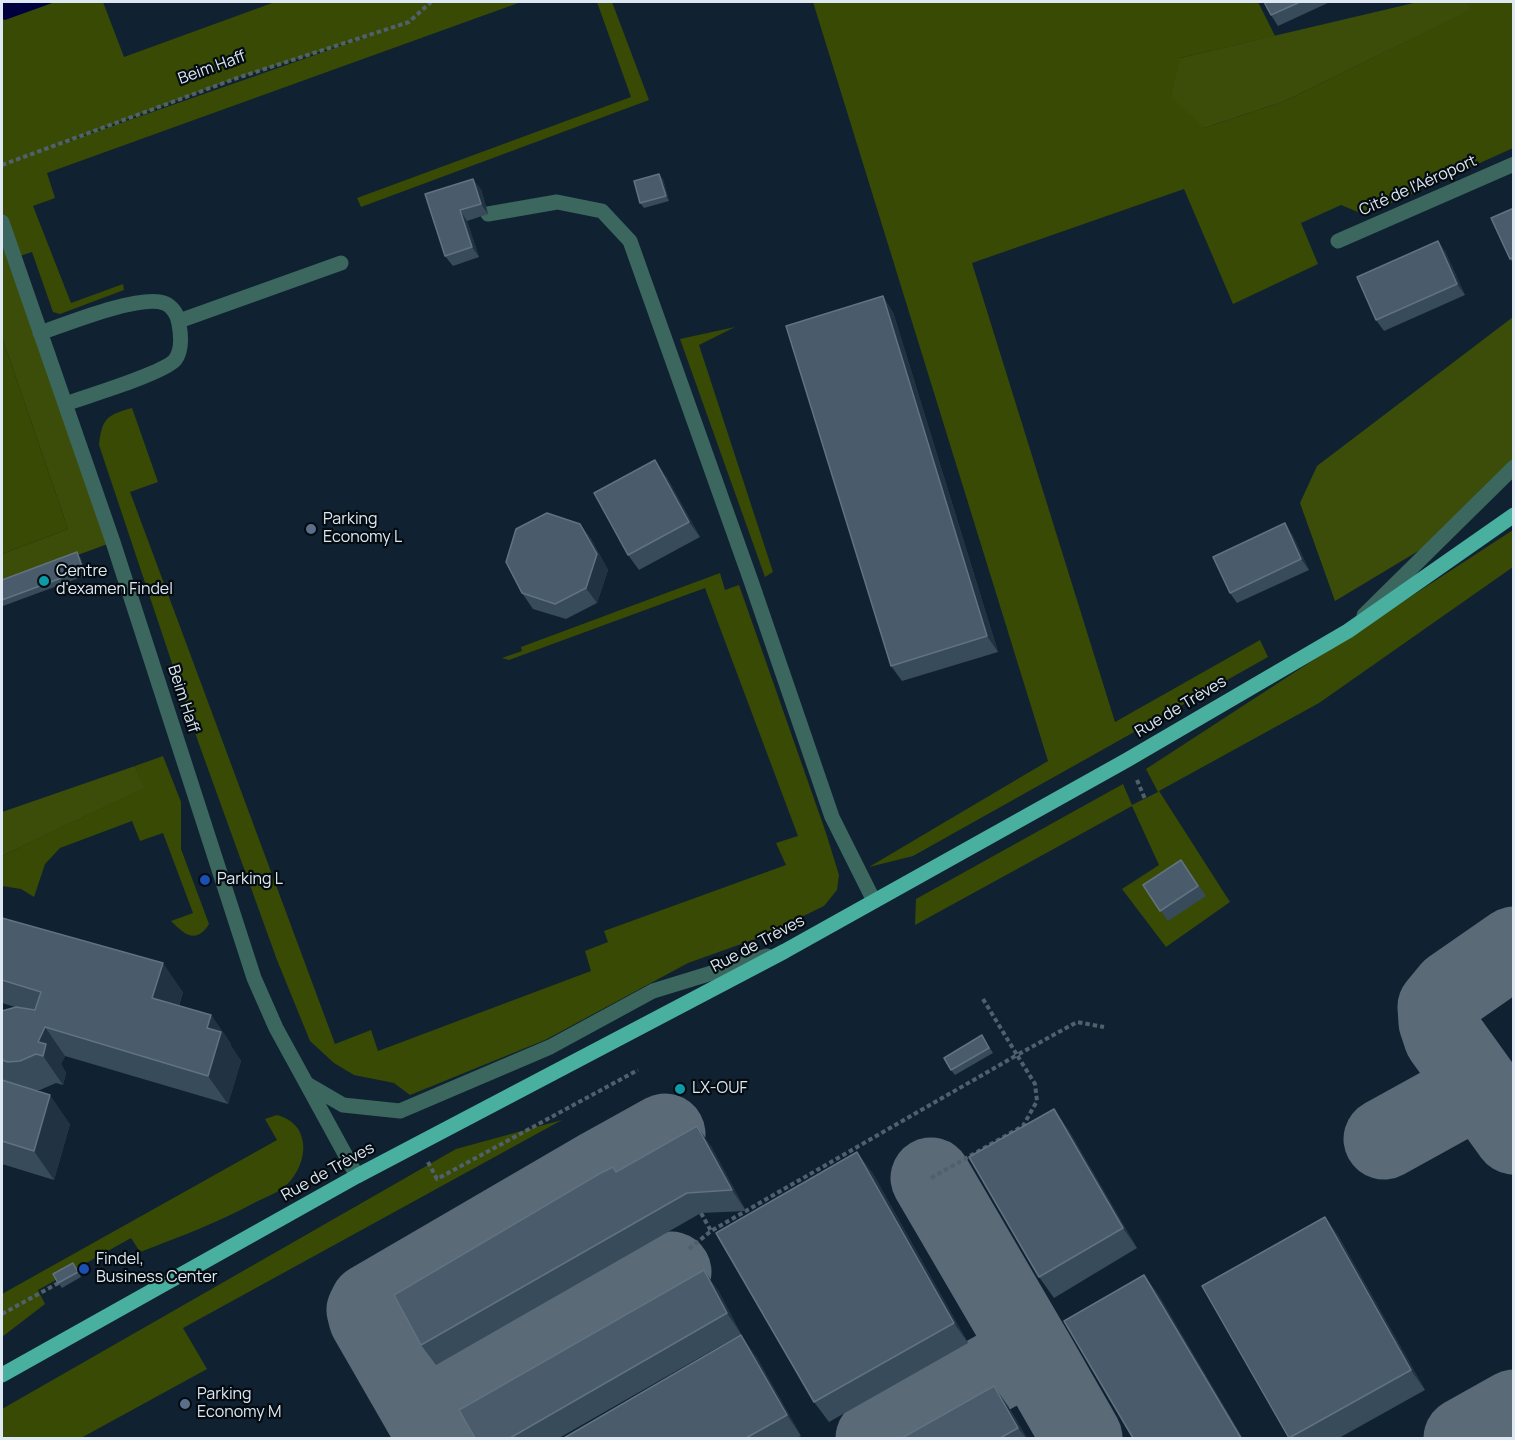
<!DOCTYPE html>
<meta charset="utf-8">
<style>
body{margin:0}
#map{position:relative;width:1515px;height:1440px;overflow:hidden;background:#102231;font-family:Manrope,sans-serif}
canvas{display:block}
.frame{position:absolute;inset:0;border:3px solid #dde8f2;pointer-events:none}
</style>
<div id="map">
<canvas width="1515" height="1440"></canvas>
<div class="frame"></div>
</div>
<script>
const ctx = document.querySelector('canvas').getContext('2d');
ctx.lineJoin = 'round';
function fillPath(path, color) { ctx.fillStyle = color; ctx.fill(path, 'evenodd'); }
function strokePath(path, color, width, dash) { ctx.strokeStyle = color; ctx.lineWidth = width; ctx.lineCap = dash ? 'butt' : 'round'; ctx.setLineDash(dash || []); ctx.stroke(path); }
function drawText(font, color, halo, rows, align = 'center') {
  ctx.font = font + ' Manrope,sans-serif'; ctx.lineWidth = 4.5; ctx.setLineDash([]); ctx.textBaseline = 'middle'; ctx.strokeStyle = halo; ctx.fillStyle = color; for (const [text, x, y, turn = 0] of rows) {
    ctx.save(); ctx.translate(x, y); ctx.rotate((+turn || 0) * Math.PI / 180); ctx.textAlign = isNaN(turn) ? turn : align; if (halo) ctx.strokeText(text, 0, 0); ctx.fillText(text, 0, 0); ctx.restore();
  }
}
const green = new Path2D(`
 M 2,2 L 103,2 L 124,57 L 275,2 L 521,2 L 47,173 L 55,198 L 33,206 L 71,303 L 123,284 L 124,290 L 60,314 L 53,312 L 32,252 L 14,258 L 2,222 ZM 375,34 L 47,149 L 237,78 Z
 M 597,2 L 612,2 L 649,100 L 361,207 L 357,198 L 631,97 Z
 M 813,2 L 1258,2 L 1275,36 L 1180,58 L 1204,128 L 1285,101 L 1470,10 L 1467,2 L 1513,2 L 1513,148 L 1365,215 L 1341,205 L 1301,223 L 1318,264 L 1233,304 L 1184,189 L 972,263 L 1115,722 L 1260,640 L 1268,657 L 913,856 L 869,867 L 1048,761 Z
 M 735,327 L 699,345 L 773,572 L 765,577 L 680,339 Z
 M 2,337 L 68,529 L 2,554 Z
 M 132,408 L 158,482 L 130,492 L 335,1044 L 371,1030 L 378,1051 L 591,971 L 585,951 L 608,942 L 604,931 L 786,865 L 776,843 L 798,836 L 705,588 L 509,660 L 502,658 L 522,651 L 521,647 L 720,573 L 725,590 L 739,585 L 826,833 L 839,875 L 837,890 L 824,906 L 758,938 L 688,963 L 545,1040 L 410,1095 L 394,1083 L 354,1075 L 334,1063 L 310,1041 L 277,960 L 199,744 L 99,445 C 102,418 107,415 132,408 Z
 M 1513,530 L 1513,567 L 1319,703 L 1159,791 L 1230,902 L 1166,947 L 1122,889 L 1159,865 L 1132,806 L 915,925 L 916,899 L 1123,784 L 1132,805 L 1158,792 L 1146,769 Z
 M 163,756 L 181,802 L 181,849 L 209,924 C 196,945 184,934 171,921 L 193,913 L 163,833 L 140,841 L 132,821 L 60,848 L 45,864 L 34,897 L 21,889 L 2,886 L 2,856 L 143,788 L 135,766 Z
 M 277,1115 C 292,1119 301,1128 303,1143 C 305,1159 296,1178 283,1188 C 275,1194 263,1198 254,1203 C 217,1223 179,1237 140,1252 L 131,1238 L 38,1290 L 45,1304 L 2,1337 L 2,1294 L 277,1140 L 265,1119 Z
 M 562,1120 L 183,1328 L 207,1369 L 81,1438 L 2,1438 L 2,1409 L 456,1149 Z`);
const forest = new Path2D(`
 M 1418,2 L 1467,2 L 1471,10 L 1285,101 L 1204,128 L 1171,97 L 1180,58 Z
 M 2,222 L 113,542 L 2,583 L 2,554 L 68,529 L 2,337 Z
 M 1513,317 L 1513,467 L 1445,535 L 1335,601 L 1300,503 L 1317,466 Z
 M 135,766 L 144,788 L 2,856 L 2,812 Z`);
const water = new Path2D(`
 M 2,2 L 55,2 L 5,20 L 2,19 Z`);
const taxiway = new Path2D(`
 M 1514,947 L 1452,990 L 1438,1007 L 1439,1022 L 1444,1037 L 1514,1134
 M 1384,1139 L 1451,1102
 M 931,1178 L 1035,1356
 M 428,1421 L 429,1415 L 434,1406 L 671,1272
 M 438,1438 L 369,1318 L 367,1310 L 370,1304 L 600,1170 L 665,1134
 M 876,1438 L 1028,1353 L 1035,1356 L 1082,1438
 M 1464,1438 L 1514,1410`);
const path = new Path2D(`
 M 2,165 L 237,78 L 409,22 L 431,2
 M 1137,780 L 1145,799
 M 983,999 L 1017,1055 L 1077,1022 L 1104,1027
 M 428,1162 L 437,1179 L 638,1070
 M 701,1213 L 711,1231
 M 689,1249 L 711,1231 L 1017,1055 L 1035,1084 L 1037,1101 L 1023,1126 L 931,1178
 M 76,1274 L 84,1269
 M 2,1314 L 62,1281`);
const minor = new Path2D(`
 M 488,214 L 557,202 L 602,211 L 630,241 L 751,581 L 832,817 L 874,901
 M 2,222 L 113,542 L 254,978 L 276,1028 L 357,1176
 M 1338,241 L 1514,164
 M 179,321 L 341,263
 M 40,333 C 66,324 140,294 164,303 C 173,306 178,316 179,324 C 181,335 182,351 175,360 C 162,374 87,396 65,404
 M 1364,615 L 1514,467
 M 307,1084 L 343,1105 L 400,1111 L 550,1047 L 653,991 L 767,956`);
const major = new Path2D(`
 M 2,1375 L 357,1176 L 785,951 L 1127,760 L 1348,631 L 1514,515`);
const wall = new Path2D(`
 M 1264,2 L 1330,2 L 1278,26 L 1271,15 Z
 M 663,179 L 669,201 L 644,208 L 640,203 Z
 M 481,189 L 488,214 L 467,221 L 479,257 L 453,266 L 445,256 L 425,194 Z
 M 1514,208 L 1514,264 L 1510,259 Z
 M 1445,251 L 1465,295 L 1384,331 L 1376,320 Z
 M 893,312 L 998,652 L 902,681 L 891,666 Z
 M 666,476 L 700,537 L 639,570 L 628,555 Z
 M 580,524 L 591,539 L 608,570 L 597,603 L 566,619 L 533,609 L 522,593 Z
 M 1292,534 L 1309,570 L 1237,603 L 1230,593 Z
 M 80,557 L 87,575 L 3,606 L 2,604 L 2,580 Z
 M 1181,860 L 1206,896 L 1168,921 L 1143,885 Z
 M 2,918 L 183,992 L 179,1006 L 211,1015 L 231,1044 L 231,1046 L 241,1061 L 228,1104 L 65,1056 L 61,1064 L 66,1073 L 63,1085 L 56,1083 L 40,1090 L 35,1090 L 70,1124 L 54,1180 L 2,1164 L 2,1011 L 15,1007 L 2,1003 Z
 M 982,1035 L 993,1053 L 955,1075 L 951,1070 Z
 M 1068,1129 L 1137,1248 L 1054,1298 L 1039,1277 Z
 M 711,1146 L 746,1211 L 701,1213 L 436,1365 L 421,1345 L 616,1172 Z
 M 872,1172 L 968,1343 L 829,1422 L 814,1402 Z
 M 1325,1217 L 1339,1237 L 1425,1390 L 1339,1438 L 1289,1438 Z
 M 77,1268 L 81,1277 L 62,1288 L 58,1283 Z
 M 718,1290 L 741,1334 L 559,1438 L 475,1438 Z
 M 756,1356 L 801,1436 L 796,1438 L 564,1438 Z
 M 1008,1406 L 1027,1438 L 902,1438 Z`);
const shadedWall = new Path2D(`
 M 659,174 L 663,179 L 669,201 L 666,196 Z
 M 473,179 L 481,189 L 488,214 L 481,204 Z
 M 460,210 L 467,221 L 479,257 L 472,247 Z
 M 1438,241 L 1445,251 L 1465,295 L 1457,284 Z
 M 883,296 L 893,312 L 998,652 L 987,636 Z
 M 655,460 L 666,476 L 700,537 L 689,522 Z
 M 1285,523 L 1292,534 L 1309,570 L 1301,559 Z
 M 580,524 L 591,539 L 608,570 L 597,603 L 586,588 Z
 M 77,552 L 80,557 L 87,575 L 83,570 Z
 M 163,963 L 183,992 L 172,1027 L 152,998 Z
 M 211,1015 L 231,1044 L 231,1046 L 241,1061 L 228,1104 L 208,1076 L 207,1028 Z
 M 45,1027 L 65,1056 L 61,1064 L 66,1073 L 63,1085 L 43,1056 L 38,1042 Z
 M 50,1095 L 70,1124 L 54,1180 L 34,1151 Z
 M 1054,1109 L 1068,1129 L 1137,1248 L 1123,1228 Z
 M 697,1126 L 711,1146 L 746,1211 L 732,1190 Z
 M 857,1152 L 872,1172 L 968,1343 L 954,1323 Z
 M 1325,1217 L 1339,1237 L 1425,1390 L 1411,1370 Z
 M 704,1270 L 718,1290 L 741,1334 L 727,1313 Z
 M 1144,1275 L 1159,1295 L 1243,1438 L 1241,1438 Z
 M 741,1335 L 756,1356 L 801,1436 L 787,1415 Z
 M 994,1386 L 1008,1406 L 1027,1438 L 1026,1438 L 1018,1428 Z`);
const building = new Path2D(`
 M 1264,2 L 1300,2 L 1271,15 Z
 M 659,174 L 666,196 L 640,203 L 634,181 Z
 M 473,179 L 481,204 L 460,210 L 472,247 L 445,256 L 425,194 Z
 M 1514,208 L 1514,257 L 1510,259 L 1491,218 Z
 M 1438,241 L 1457,284 L 1376,320 L 1357,277 Z
 M 883,296 L 987,636 L 891,666 L 786,326 Z
 M 655,460 L 689,522 L 628,555 L 594,493 Z
 M 547,513 L 580,524 L 597,554 L 586,588 L 555,604 L 522,593 L 506,562 L 516,529 Z
 M 1285,523 L 1301,559 L 1230,593 L 1213,557 Z
 M 77,552 L 83,570 L 2,600 L 2,580 Z
 M 1181,860 L 1198,886 L 1160,911 L 1143,885 Z
 M 2,918 L 163,963 L 152,998 L 211,1015 L 207,1028 L 221,1032 L 208,1076 L 45,1027 L 38,1042 L 46,1044 L 43,1056 L 36,1054 L 20,1061 L 8,1062 L 2,1060 L 2,1011 L 16,1007 L 35,1010 L 41,992 L 2,980 Z
 M 982,1035 L 989,1048 L 951,1070 L 944,1058 Z
 M 2,1080 L 50,1095 L 34,1151 L 2,1141 Z
 M 1054,1109 L 1123,1228 L 1039,1277 L 969,1157 Z
 M 697,1126 L 732,1190 L 687,1193 L 421,1345 L 394,1295 L 599,1174 L 613,1167 L 616,1172 Z
 M 857,1152 L 954,1323 L 814,1402 L 716,1233 Z
 M 1325,1217 L 1411,1370 L 1289,1438 L 1202,1286 Z
 M 73,1263 L 78,1272 L 58,1283 L 53,1274 Z
 M 704,1270 L 727,1313 L 510,1438 L 475,1438 L 459,1410 Z
 M 1144,1275 L 1241,1438 L 1133,1438 L 1064,1321 Z
 M 741,1335 L 787,1415 L 746,1438 L 564,1438 Z
 M 994,1386 L 1018,1428 L 1000,1438 L 902,1438 Z`);
const markers = [
 [311,529,6,"#5c6f8a"],
 [44,581,6,"#0f9aa8"],
 [205,880,6,"#1a4fb4"],
 [680,1089,6,"#0f9aa8"],
 [84,1269,6,"#1a4fb4"],
 [185,1404,6,"#5c6f8a"]
];
const streetNames = [
 ["Beim Haff",212,68,-20],
 ["Cité de l'Aéroport",1418,186,-24],
 ["Beim Haff",183,699,72],
 ["Rue de Trèves",1181,707,-31],
 ["Rue de Trèves",758,944,-28],
 ["Rue de Trèves",328,1172,-29]
];
const poiNames = [
 ["Parking",323,520],
 ["Economy L",323,538],
 ["Centre",56,572],
 ["d'examen Findel",56,590],
 ["Parking L",217,880],
 ["LX-OUF",692,1089],
 ["Findel,",96,1260],
 ["Business Center",96,1278],
 ["Parking",197,1395],
 ["Economy M",197,1413]
];
fillPath(green, '#384a04');
fillPath(forest, '#3b4d08');
fillPath(water, '#00003e');
strokePath(taxiway, '#5a6a77', 81);
strokePath(path, '#50606d', 4, [4.5, 3]);
strokePath(minor, '#3b675f', 15);
strokePath(major, '#49af9f', 15);
fillPath(wall, '#384b5a');
fillPath(shadedWall, '#213343');
fillPath(building, '#4a5c6b');
strokePath(building, '#617280', 1.5);
for (const [x, y, r, color] of markers) { const dot = new Path2D(); dot.arc(x, y, r, 0, 2 * Math.PI); ctx.fillStyle = color; ctx.fill(dot); strokePath(dot, '#040b11', 2); }
drawText('16px', '#dde8f2', '#040b11', streetNames);
drawText('16px', '#dde8f2', '#040b11', poiNames, 'left');
</script>
